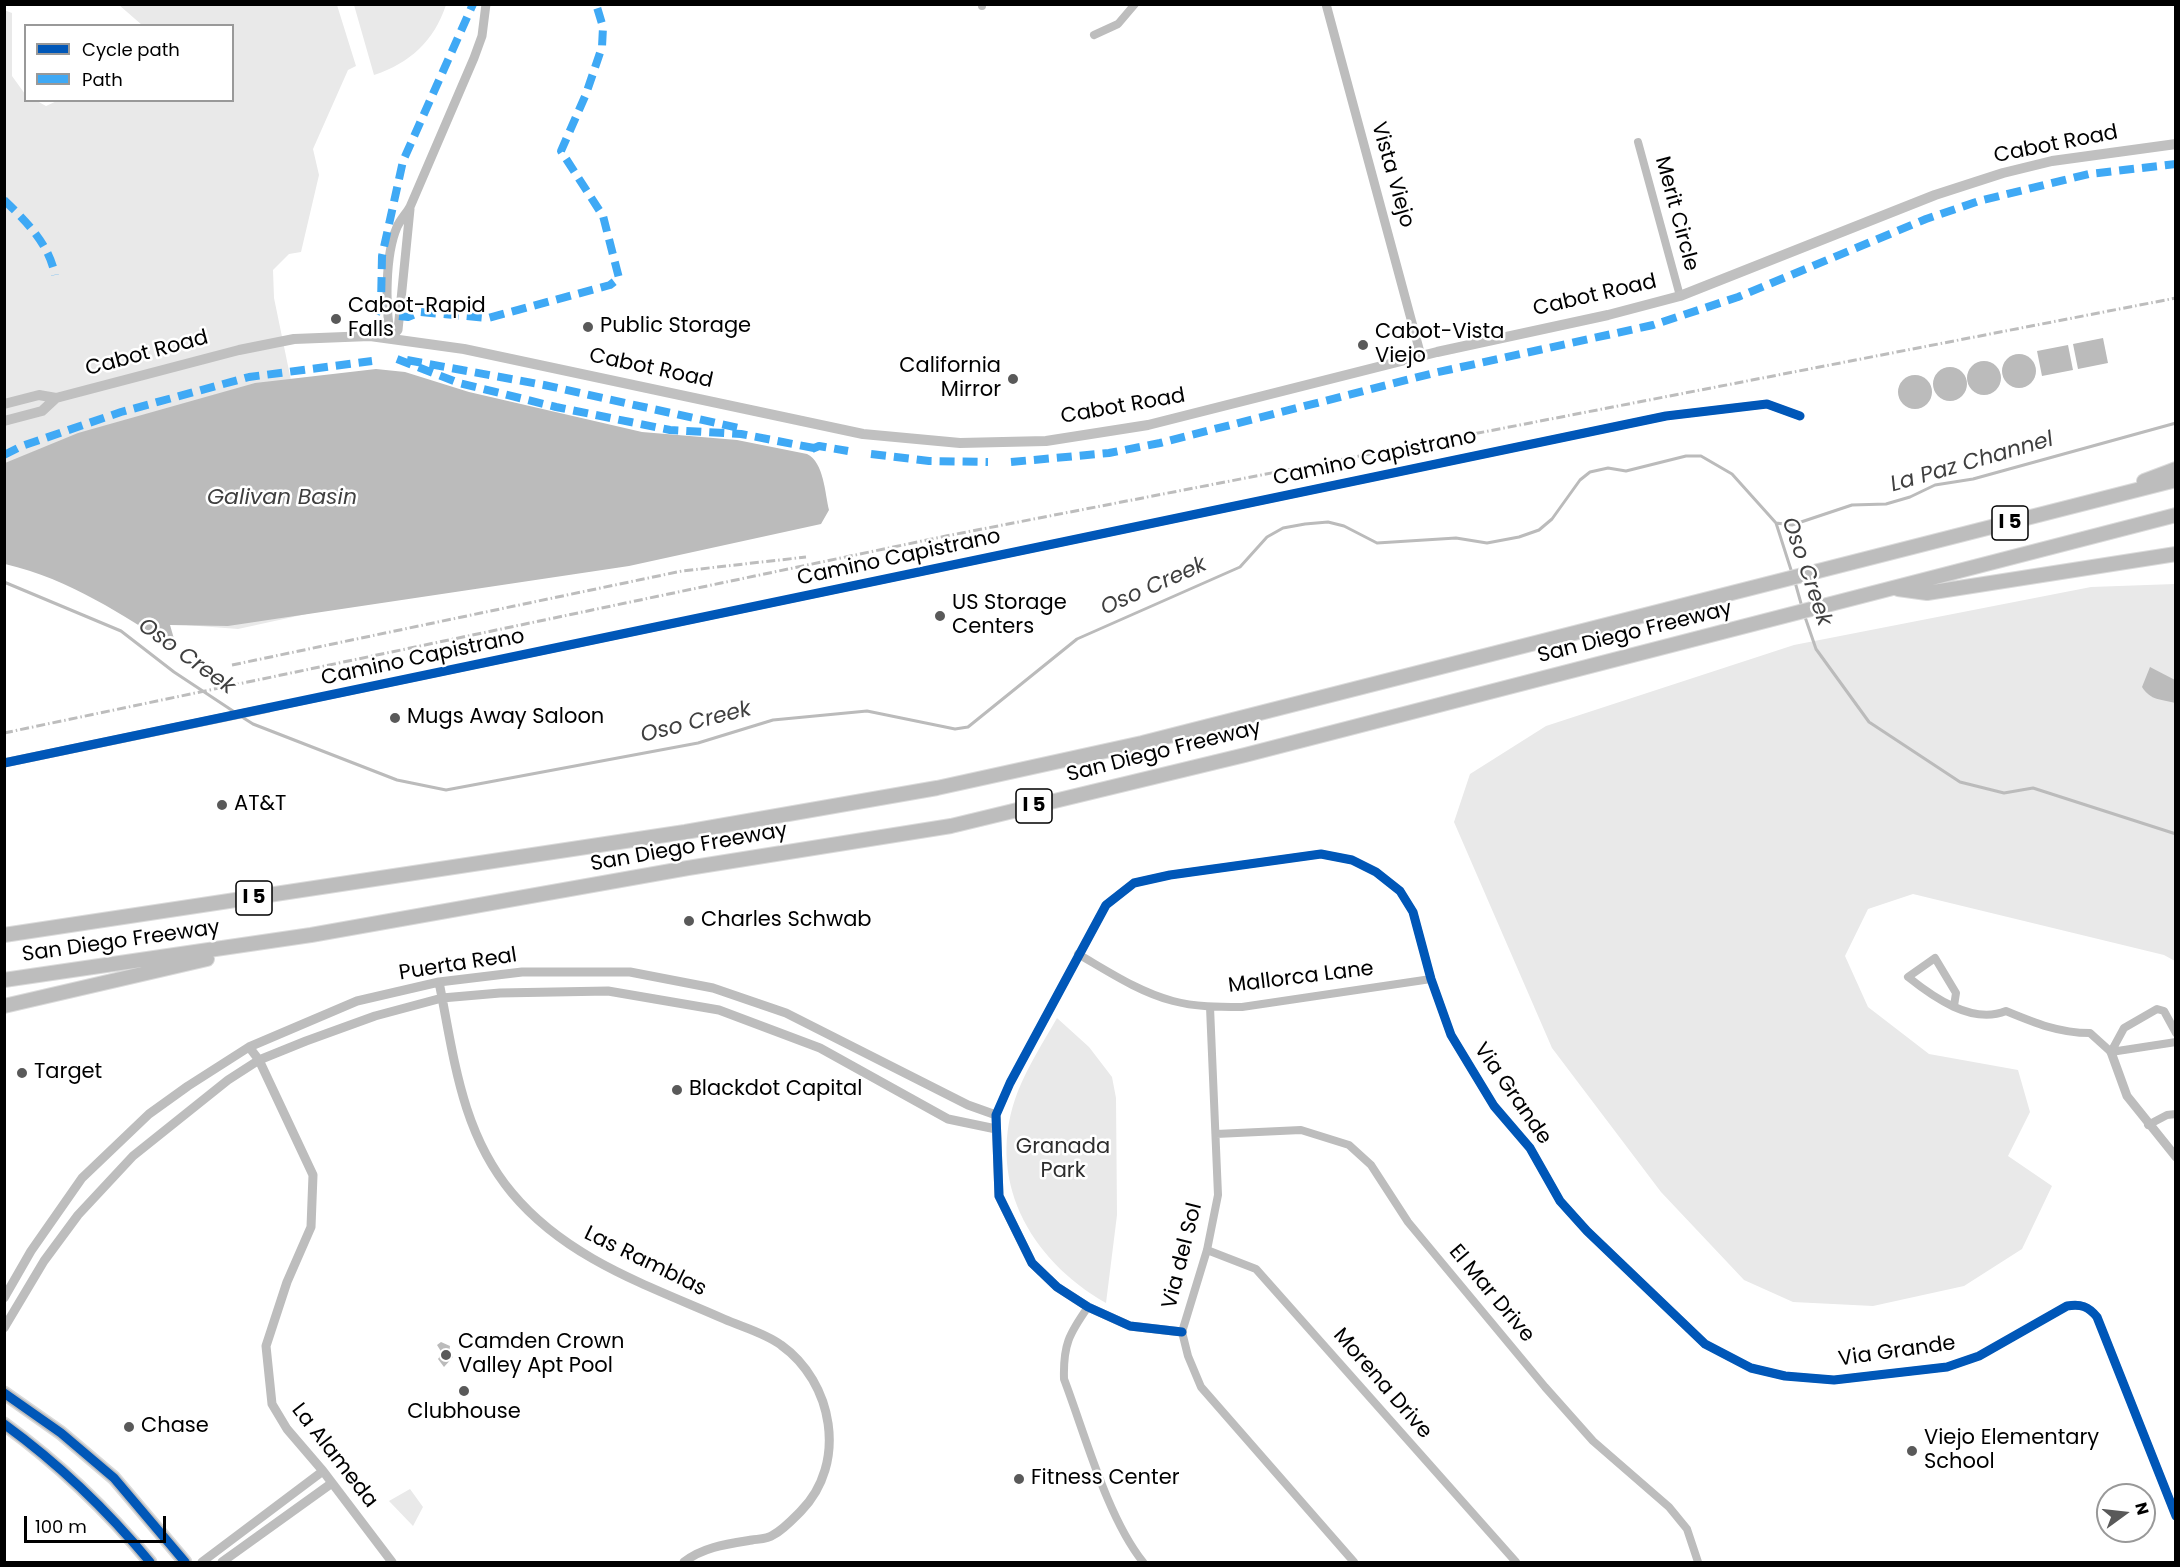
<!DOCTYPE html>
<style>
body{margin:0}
#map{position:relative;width:2180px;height:1567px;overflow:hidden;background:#fff;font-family:Poppins,sans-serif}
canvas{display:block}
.frame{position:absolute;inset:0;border:6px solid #000;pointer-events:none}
.legend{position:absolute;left:24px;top:24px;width:210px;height:78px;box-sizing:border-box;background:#fff;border:2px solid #999;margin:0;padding:8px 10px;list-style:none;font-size:18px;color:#000}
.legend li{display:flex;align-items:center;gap:12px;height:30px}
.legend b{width:30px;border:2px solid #999}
.north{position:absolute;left:2096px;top:1483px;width:60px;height:60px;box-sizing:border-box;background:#fff;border:2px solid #999;border-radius:50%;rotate:75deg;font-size:16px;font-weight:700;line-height:24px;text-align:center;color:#000}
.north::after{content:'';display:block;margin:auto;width:21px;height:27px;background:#595959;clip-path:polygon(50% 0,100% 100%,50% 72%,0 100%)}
.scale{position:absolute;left:24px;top:1516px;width:142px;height:27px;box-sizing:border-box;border:3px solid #000;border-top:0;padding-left:8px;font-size:18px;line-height:21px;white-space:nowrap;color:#000;-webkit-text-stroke:4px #fff;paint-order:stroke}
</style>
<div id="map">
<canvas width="2180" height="1567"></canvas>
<div class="frame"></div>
<ul class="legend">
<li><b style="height:8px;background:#0057b8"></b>Cycle path</li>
<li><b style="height:8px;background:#3fa9f5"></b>Path</li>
</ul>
<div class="north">N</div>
<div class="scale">100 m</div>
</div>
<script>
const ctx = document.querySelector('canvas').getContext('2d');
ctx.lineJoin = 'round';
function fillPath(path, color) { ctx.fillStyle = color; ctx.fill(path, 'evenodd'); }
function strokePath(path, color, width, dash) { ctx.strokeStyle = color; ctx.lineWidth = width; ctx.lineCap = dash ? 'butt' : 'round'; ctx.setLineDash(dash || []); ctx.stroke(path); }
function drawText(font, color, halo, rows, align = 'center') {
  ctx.font = font + ' Poppins,sans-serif'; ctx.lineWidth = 5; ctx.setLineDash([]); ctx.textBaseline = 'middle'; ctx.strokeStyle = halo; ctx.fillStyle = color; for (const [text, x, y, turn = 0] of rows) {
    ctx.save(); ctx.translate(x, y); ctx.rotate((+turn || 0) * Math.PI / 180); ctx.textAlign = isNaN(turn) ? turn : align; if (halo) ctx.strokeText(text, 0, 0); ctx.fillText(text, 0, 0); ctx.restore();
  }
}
const green = new Path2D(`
 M 119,5 L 337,5 L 356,66 L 348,70 L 313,149 L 319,175 L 301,252 L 289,254 L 273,270 L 274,298 L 294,395 L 796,507 L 238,629 L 173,624 L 5,539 L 4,10 L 12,13 L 12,76 L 25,94 L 26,100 L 37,101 L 46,106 L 59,100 L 232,100 L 232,26 L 142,25 Z
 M 354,5 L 354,4 L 446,5 C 434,41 410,63 374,75 Z
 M 2175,584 L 2175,961 L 2164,955 L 1913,894 L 1868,909 L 1845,956 L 1868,1007 L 1929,1054 L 2018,1070 L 2030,1112 L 2008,1156 L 2052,1186 L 2022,1249 L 1964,1286 L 1873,1306 L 1793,1302 L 1744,1280 L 1661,1192 L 1552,1048 L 1454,822 L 1470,774 L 1546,726 L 1794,645 L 2091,587 Z
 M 1057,1018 L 1089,1047 L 1112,1077 L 1116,1098 L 1117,1215 L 1106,1303 C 1029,1259 984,1178 1018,1091 C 1028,1066 1044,1041 1057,1018 Z
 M 410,1489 L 423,1507 L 413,1526 L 389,1501 Z`);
const water = new Path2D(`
 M 2103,338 L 2108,363 L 2078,369 L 2073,344 Z
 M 2068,345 L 2073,370 L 2042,376 L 2037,351 Z
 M2002 371a17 17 0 1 1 34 0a17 17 0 1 1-34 0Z
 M1967 378a17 17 0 1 1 34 0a17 17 0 1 1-34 0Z
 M1933 384a17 17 0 1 1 34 0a17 17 0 1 1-34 0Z
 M 376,369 L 405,372 L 469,392 L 642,432 L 737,440 L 807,454 C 824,462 825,494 829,510 L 821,524 L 629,566 L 228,626 L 170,625 L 177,649 C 120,614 72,580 5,564 L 5,463 L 78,433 L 255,383 Z
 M1898 392a17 17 0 1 1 34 0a17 17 0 1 1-34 0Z
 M 2150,667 L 2175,680 L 2175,703 C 2161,699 2151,701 2142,687 Z
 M 441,1342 L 450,1346 L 449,1353 L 453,1357 L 444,1367 L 438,1359 L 442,1353 L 437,1345 Z`);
const stream = new Path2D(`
 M 1776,523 L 1792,525 L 1852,505 L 1886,504 L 1910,497 L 1935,485 L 1973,479 L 2176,423
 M 4,582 L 121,631 L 174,672 L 236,713
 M 1795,582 L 1802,607
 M 1804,614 L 1816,649 L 1869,722 L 1960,782 L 2004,793 L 2033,788 L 2176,834
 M 242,717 L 253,724 L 397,780 L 446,790 L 698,743 L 773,720 L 867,711 L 955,729 L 968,727 L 1077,639 L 1240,567 L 1267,537 L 1283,528 L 1305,524 L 1328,522 L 1344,526 L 1377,543 L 1456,538 L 1487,543 L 1519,537 L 1539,530 L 1552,519 L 1580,480 L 1590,472 L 1608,468 L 1626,471 L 1686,456 L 1701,456 L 1732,474 L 1776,523 L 1792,573`);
const minor = new Path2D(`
 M 982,6 L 982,4
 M 1094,35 L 1118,24 L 1135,4
 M 1638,142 L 1680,296
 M 269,708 L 1666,416 L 1767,404 L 1800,416
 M 1078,954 C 1109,972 1139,992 1173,1001 C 1195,1007 1219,1007 1242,1007 L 1431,979
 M 1954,1006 L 1956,993 L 1935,958 L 1908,977 C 1933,997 1972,1025 2006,1011 C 2035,1023 2059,1033 2090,1033 L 2111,1052
 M 1210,1007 L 1218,1195 L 1207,1250 L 1182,1332 L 1188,1356 L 1201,1387 L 1354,1562
 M 2111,1052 L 2124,1028 L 2157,1009 L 2164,1011 L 2176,1033
 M 2111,1052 L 2176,1042
 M 996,1115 L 1010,1083 L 1106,905 L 1134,883 L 1170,875 L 1321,854 L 1352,860 L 1376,872 L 1400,891 L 1413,912 L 1431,979 L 1451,1035 L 1494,1106 L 1530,1148 L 1560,1201 L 1587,1231 L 1705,1344 L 1751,1368 L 1785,1376 L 1834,1380 L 1947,1367 L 1979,1356 L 2067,1306 C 2081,1304 2088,1306 2097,1317 L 2176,1516
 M 2148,1125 L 2167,1115 L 2176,1114
 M 1216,1134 L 1301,1130 L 1349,1145 L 1371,1165 L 1408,1222 L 1545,1387 L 1593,1441 L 1669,1507 L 1687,1529 L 1698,1562
 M 1207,1250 L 1256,1269 L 1516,1562
 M 1088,1307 C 1069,1334 1063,1345 1064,1379 C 1085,1434 1107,1517 1143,1562`);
const tertiary = new Path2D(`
 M 1326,4 L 1421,356
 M 391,338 C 385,308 385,255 397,227 C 400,220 406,214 410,207 L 474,58 L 482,36 L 486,4
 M 391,338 L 398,330 L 410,209
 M 4,763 L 269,708
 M 439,982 C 454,1057 461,1132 512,1193 C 567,1259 647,1285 724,1319 C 742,1327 765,1333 781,1345 C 833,1382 848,1463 801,1511 C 793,1519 783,1530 773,1535 C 768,1539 758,1539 752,1540 C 727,1544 703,1547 684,1562
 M 249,1047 L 259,1060 L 313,1175 L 311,1227 L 287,1282 L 266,1346 L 272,1404 L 287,1429 L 323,1471 L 392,1562
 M 2111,1052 L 2127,1096 L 2176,1157
 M 4,1298 L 31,1251 L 82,1178 L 149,1114 L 188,1086 L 249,1047 L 357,1001 L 439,982 L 522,972 L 630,972 L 713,988 L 786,1013 L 968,1105 L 996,1115 L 999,1196 L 1032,1263 L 1057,1287 L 1088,1307 L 1130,1326 L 1182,1332
 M 4,1328 L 44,1261 L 78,1215 L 133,1156 L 228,1080 L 259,1060 L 306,1041 L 375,1016 L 442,998 L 500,993 L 608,991 L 719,1010 L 820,1048 L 948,1119 L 996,1129
 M 202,1562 L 323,1471
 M 222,1562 L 332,1483`);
const secondary = new Path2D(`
 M 4,404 L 39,395 L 56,398 L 239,350 L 294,339 L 370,336 L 464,349 L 863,434 L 960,443 L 1046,441 L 1148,425 L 1437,352 L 1608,315 L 1680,296 L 1935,195 L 2003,173 L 2052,161 L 2176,144
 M 4,421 L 42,411 L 56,398`);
const primary = new Path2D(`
 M 4,1393 L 61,1433 L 114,1478 L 185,1562
 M 4,1424 C 59,1464 107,1510 150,1562`);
const motorway = new Path2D(`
 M 2144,481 L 2176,469
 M 1898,589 L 1927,593 L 2176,554
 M 4,935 L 685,832 L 937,788 L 1142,743 L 2176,480
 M 4,980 L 311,935 L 688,868 L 951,826 L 1245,755 L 2176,515
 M 4,1006 L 207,959`);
const rail = new Path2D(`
 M 232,665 L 682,571 L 806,557
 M 4,733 L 946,536 L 2176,298`);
const quiet = new Path2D(`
 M 4,200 C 26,221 49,244 55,275
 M 376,314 L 381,304 L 382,256 L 403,161 L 473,4
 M 399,316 L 408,317 L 420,312 L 488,318 L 610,285 L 619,278 L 603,216 L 561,151 L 586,94 L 602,47 L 603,27 L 596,4
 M 397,359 L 459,383 L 556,407 L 670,430 L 741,434 L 814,448
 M 407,360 L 544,385 L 739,428
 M 812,449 L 819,446 L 848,451
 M 871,454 L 929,461 L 988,462
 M 4,455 L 22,446 L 121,412 L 249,377 L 372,361
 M 1011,462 L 1109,453 L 1160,443 L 1434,373 L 1653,325 L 1738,297 L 1926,219 L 1979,201 L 2089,174 L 2176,164`);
const cycleway = new Path2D(`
 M 4,763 L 1666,416 L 1767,404 L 1800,416
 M 1182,1332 L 1130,1326 L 1088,1307 L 1057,1287 L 1032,1263 L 999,1196 L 996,1115 L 1010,1083 L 1106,905 L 1134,883 L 1170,875 L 1321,854 L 1352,860 L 1376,872 L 1400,891 L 1413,912 L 1431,979 L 1451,1035 L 1494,1106 L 1530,1148 L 1560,1201 L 1587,1231 L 1705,1344 L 1751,1368 L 1785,1376 L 1834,1380 L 1947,1367 L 1979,1356 L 2067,1306 C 2081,1304 2088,1306 2097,1317 L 2176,1516
 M 4,1393 L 61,1433 L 114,1478 L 185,1562
 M 4,1424 C 59,1464 107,1510 150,1562`);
const markers = [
 [336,319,6,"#595959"],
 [588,327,6,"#595959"],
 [1363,345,6,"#595959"],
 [1013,379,6,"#595959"],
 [940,616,6,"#595959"],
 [395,718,6,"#595959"],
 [222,805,6,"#595959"],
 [689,921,6,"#595959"],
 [22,1073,6,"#595959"],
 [677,1090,6,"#595959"],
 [446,1355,6,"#595959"],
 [464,1391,6,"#595959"],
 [129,1427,6,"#595959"],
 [1912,1451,6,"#595959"],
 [1019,1479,6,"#595959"]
];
const shields = [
 [2010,523,36],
 [1034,806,36],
 [254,898,36]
];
const shieldNames = [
 ["I 5",2010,523],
 ["I 5",1034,806],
 ["I 5",254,898]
];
const streetNames = [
 ["Cabot Road",2056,145,-11],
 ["Vista Viejo",1392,175,74],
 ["Merit Circle",1676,214,75],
 ["Cabot Road",1595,296,-13],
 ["Cabot Road",147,354,-15],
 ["Cabot Road",651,369,12],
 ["Cabot Road",1123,407,-10],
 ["Camino Capistrano",1375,458,-12],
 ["Camino Capistrano",899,558,-12],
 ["San Diego Freeway",1635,633,-14],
 ["Camino Capistrano",423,658,-12],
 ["San Diego Freeway",1164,752,-14],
 ["San Diego Freeway",689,848,-10],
 ["San Diego Freeway",121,942,-8],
 ["Puerta Real",458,965,-9],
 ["Mallorca Lane",1301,978,-7],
 ["Via Grande",1512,1094,55],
 ["Via del Sol",1183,1256,-76],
 ["Las Ramblas",645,1262,26],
 ["El Mar Drive",1491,1294,50],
 ["Via Grande",1897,1352,-8],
 ["Morena Drive",1382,1384,49],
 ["La Alameda",334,1456,52]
];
const poiNames = [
 ["Cabot-Rapid",348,307],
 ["Falls",348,331],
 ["Public Storage",600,327],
 ["Cabot-Vista",1375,333],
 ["Viejo",1375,357],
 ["California",1001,367,"right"],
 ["Mirror",1001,391,"right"],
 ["US Storage",952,604],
 ["Centers",952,628],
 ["Mugs Away Saloon",407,718],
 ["AT&T",234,805],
 ["Charles Schwab",701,921],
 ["Target",34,1073],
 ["Blackdot Capital",689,1090],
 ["Camden Crown",458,1343],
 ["Valley Apt Pool",458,1367],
 ["Clubhouse",464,1413,"center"],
 ["Chase",141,1427],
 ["Viejo Elementary",1924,1439],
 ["School",1924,1463],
 ["Fitness Center",1031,1479]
];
const parkNames = [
 ["Granada",1063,1148],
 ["Park",1063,1172]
];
const waterNames = [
 ["La Paz Channel",1972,463,-16],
 ["Galivan Basin",282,498],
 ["Oso Creek",1806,572,71],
 ["Oso Creek",1154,587,-24],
 ["Oso Creek",186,657,36],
 ["Oso Creek",696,723,-14]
];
fillPath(green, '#e9e9e9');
fillPath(water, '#bbb');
strokePath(stream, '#bbb', 3);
strokePath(primary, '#dbdbdb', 15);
strokePath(motorway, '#dbdbdb', 16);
strokePath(minor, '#bdbdbd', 8);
strokePath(tertiary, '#bdbdbd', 9);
strokePath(secondary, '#c0c0c0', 10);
strokePath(primary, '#bdbdbd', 12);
strokePath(motorway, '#bdbdbd', 14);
strokePath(rail, '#bdbdbd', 3, [9, 3, 1.5, 3]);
strokePath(quiet, '#3fa9f5', 8, [15, 8]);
strokePath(cycleway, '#0057b8', 9);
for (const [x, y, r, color] of markers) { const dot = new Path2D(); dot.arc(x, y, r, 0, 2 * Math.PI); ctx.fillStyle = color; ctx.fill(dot); strokePath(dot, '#fff', 2); }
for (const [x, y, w] of shields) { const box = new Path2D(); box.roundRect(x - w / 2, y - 17, w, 34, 4.5); ctx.fillStyle = '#fff'; ctx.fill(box); strokePath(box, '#000', 1.5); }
drawText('bold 20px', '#000', null, shieldNames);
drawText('21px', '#000', '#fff', streetNames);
drawText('21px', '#000', '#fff', poiNames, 'left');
drawText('21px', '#2e2e2e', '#fff', parkNames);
drawText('italic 22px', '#3f3f3f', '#fff', waterNames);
</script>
